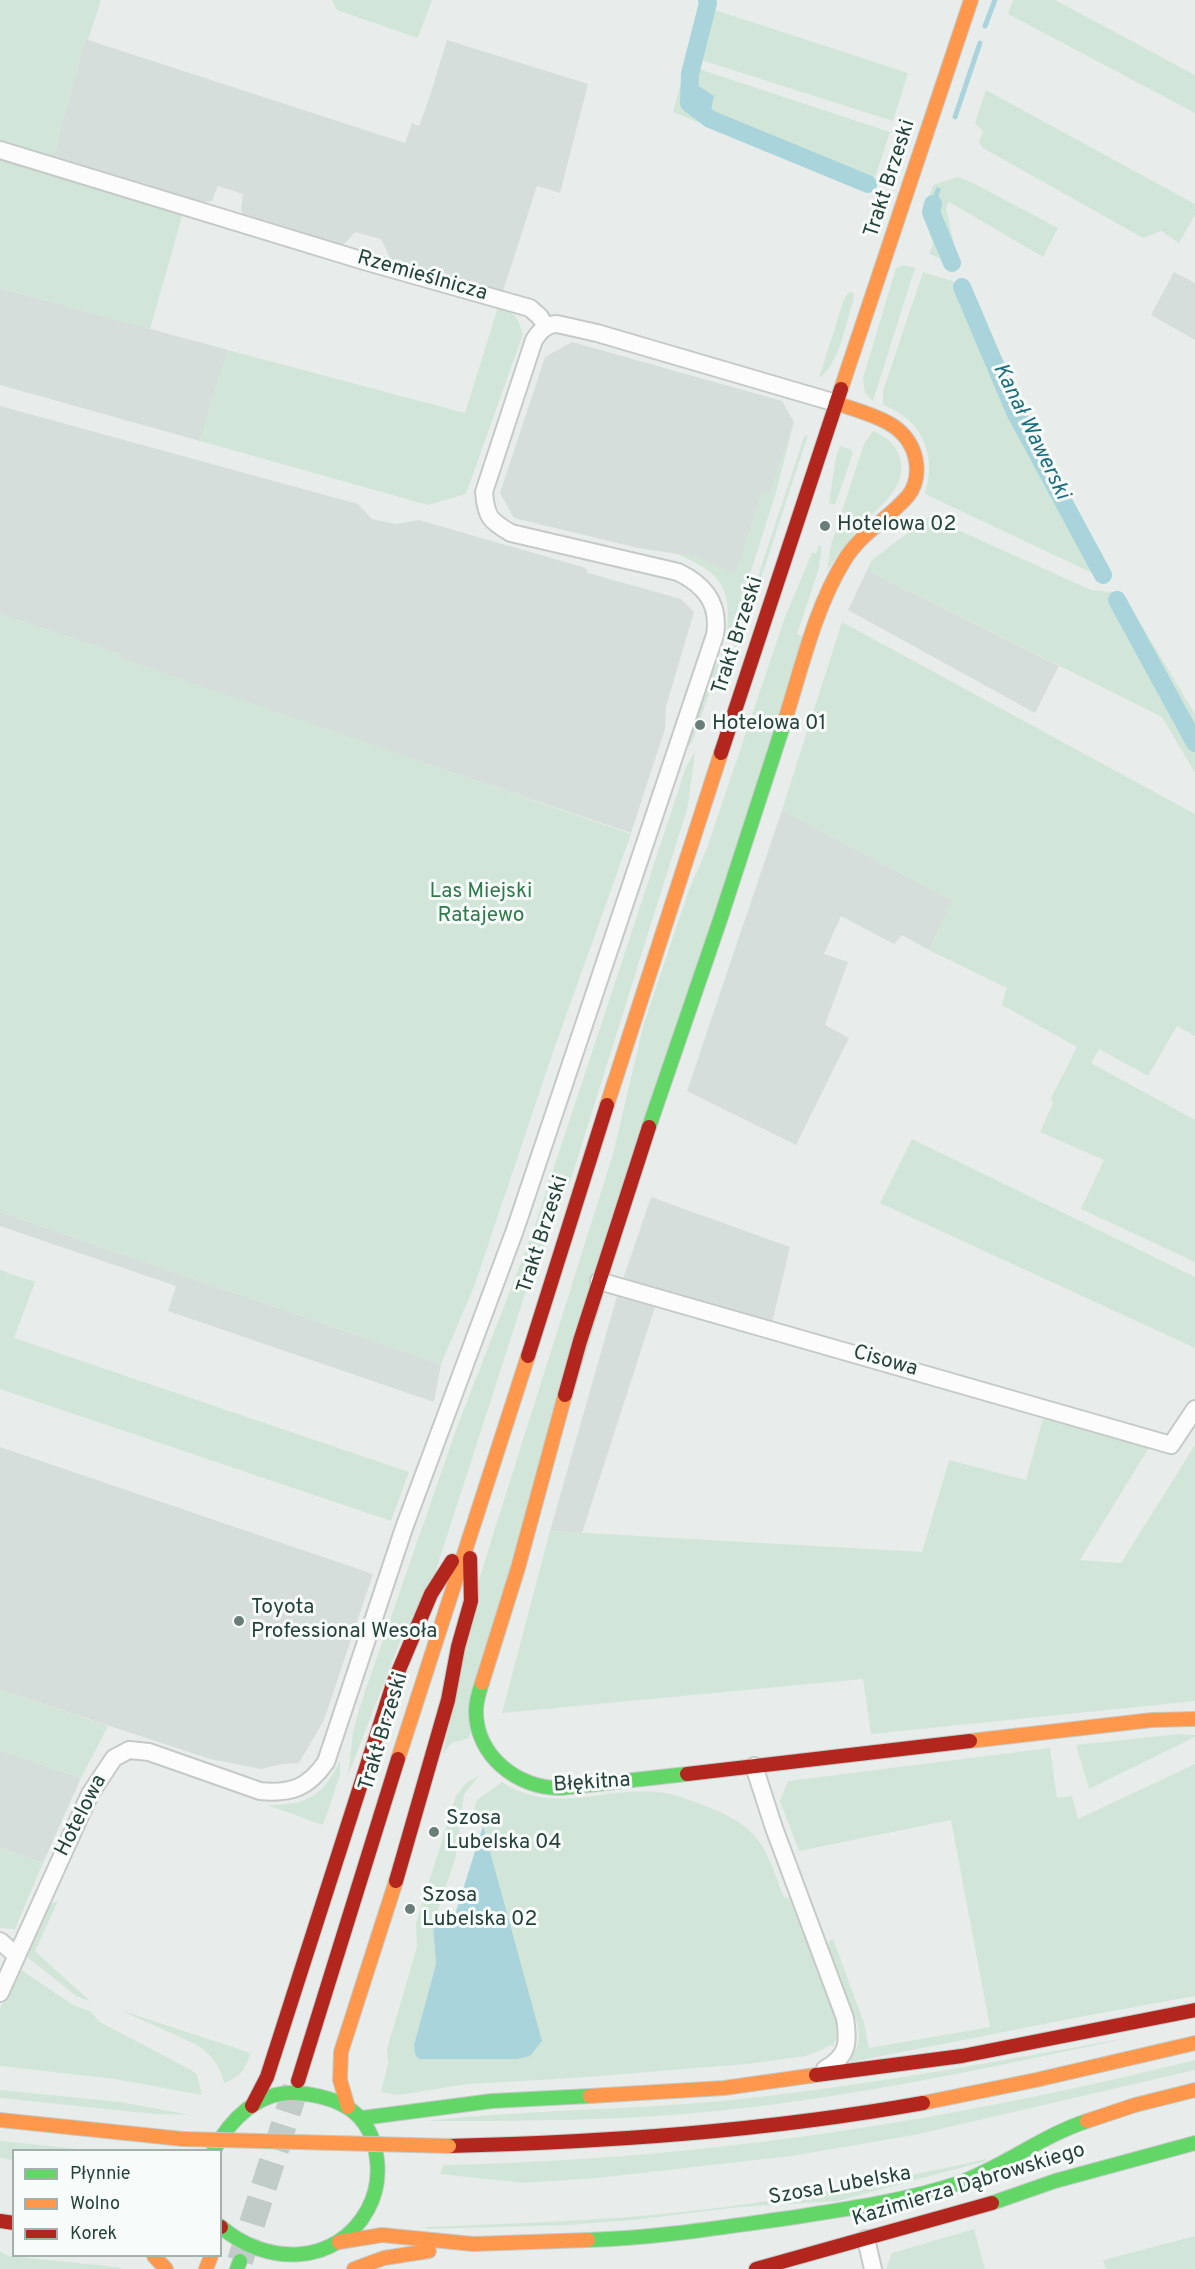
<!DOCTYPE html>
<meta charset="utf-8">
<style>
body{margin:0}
#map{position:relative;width:1195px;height:2269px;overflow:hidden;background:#e8edeb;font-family:Overpass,sans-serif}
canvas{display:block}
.legend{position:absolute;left:12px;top:2149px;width:210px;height:108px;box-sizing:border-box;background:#f7fbf9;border:2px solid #a3b1ad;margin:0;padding:8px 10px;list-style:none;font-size:18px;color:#24423a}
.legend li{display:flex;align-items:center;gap:12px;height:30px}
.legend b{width:30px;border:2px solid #a3b1ad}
</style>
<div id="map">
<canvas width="1195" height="2269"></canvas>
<ul class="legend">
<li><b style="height:8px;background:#63d668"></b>Płynnie</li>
<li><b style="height:8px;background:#ff974d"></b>Wolno</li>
<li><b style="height:8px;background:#b3261e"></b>Korek</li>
</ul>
</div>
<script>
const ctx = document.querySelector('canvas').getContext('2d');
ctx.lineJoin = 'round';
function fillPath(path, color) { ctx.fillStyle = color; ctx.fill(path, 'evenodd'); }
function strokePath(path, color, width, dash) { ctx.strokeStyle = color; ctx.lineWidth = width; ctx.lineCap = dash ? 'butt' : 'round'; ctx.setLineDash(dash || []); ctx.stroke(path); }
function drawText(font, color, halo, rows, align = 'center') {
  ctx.font = font + ' Overpass,sans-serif'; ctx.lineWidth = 6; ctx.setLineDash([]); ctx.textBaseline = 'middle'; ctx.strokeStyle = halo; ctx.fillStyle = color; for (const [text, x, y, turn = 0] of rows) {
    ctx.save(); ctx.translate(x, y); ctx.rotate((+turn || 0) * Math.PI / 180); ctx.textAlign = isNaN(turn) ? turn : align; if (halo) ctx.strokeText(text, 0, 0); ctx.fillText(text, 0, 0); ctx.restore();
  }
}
const built = new Path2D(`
 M 85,39 L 405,143 L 412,123 L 419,126 L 429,99 L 447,40 L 588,84 L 560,193 L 537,186 L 502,294 L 391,260 L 381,239 L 355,232 L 343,245 L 243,216 L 241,209 L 243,194 L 218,186 L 212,201 L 196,203 L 53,158 Z
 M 1174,272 L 1195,283 L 1195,340 L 1151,315 Z
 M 0,288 L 228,350 L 200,441 L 0,385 Z
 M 572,342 L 782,401 L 794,422 L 770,493 L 763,492 L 736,575 L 696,557 L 638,548 L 514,518 L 500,493 L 545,357 Z
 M 0,406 L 358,504 L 372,519 L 396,524 L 419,520 L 586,568 L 588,573 L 681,599 L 694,612 L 666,707 L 665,729 L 631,833 L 303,722 L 119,658 L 120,654 L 0,614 Z
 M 867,570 L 1059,666 L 1035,713 L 848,610 Z
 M 782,810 L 953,901 L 929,950 L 902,935 L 894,944 L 841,916 L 824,954 L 848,962 L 825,1025 L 849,1038 L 796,1145 L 687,1091 Z
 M 651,1197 L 790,1247 L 772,1323 L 622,1282 Z
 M 0,1212 L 441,1364 L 434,1402 L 168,1311 L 176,1286 L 0,1226 Z
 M 617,1296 L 655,1307 L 582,1533 L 550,1531 Z
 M 0,1447 L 373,1574 L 324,1720 L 299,1763 L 282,1764 L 261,1769 L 210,1759 L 0,1690 Z
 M 0,1750 L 81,1778 L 43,1863 L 0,1848 Z`);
const green = new Path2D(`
 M 0,0 L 101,0 L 88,40 L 85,39 L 53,158 L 0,141 Z
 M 332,0 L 432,0 L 418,38 L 337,10 Z
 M 701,0 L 713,0 L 712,9 L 908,73 L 893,121 L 698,59 L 696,68 L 890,132 L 870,192 L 673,112 L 703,6 Z
 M 1013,0 L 1055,0 L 1195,75 L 1195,113 L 1008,14 Z
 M 986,90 L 1195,204 L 1195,215 L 1179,243 L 1161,231 L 1143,238 L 983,148 L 979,142 L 983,132 L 975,123 Z
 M 0,159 L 183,213 L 150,329 L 0,288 Z
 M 958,177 L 973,183 L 1058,228 L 1043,257 L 949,202 L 946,208 L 959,266 L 929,254 L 933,243 L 923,215 L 933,185 Z
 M 904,265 L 915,268 L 873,401 L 865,393 L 863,378 L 896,268 Z
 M 923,272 L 969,286 L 1041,442 L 1113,577 L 1090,572 L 925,494 C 937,455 923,420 883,405 L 883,391 Z
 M 850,291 L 854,294 L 853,301 C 846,323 839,366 819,378 L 844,299 Z
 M 498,307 C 516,313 517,316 523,334 L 466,494 L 428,505 L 200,441 L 228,350 L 465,413 Z
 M 794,422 L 775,496 L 730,636 L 727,635 C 732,584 720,574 676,553 L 696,557 L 736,574 L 763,492 L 770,493 Z
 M 873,431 C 885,436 895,443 899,456 C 911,487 875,509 858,529 C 847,542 837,557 827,571 L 831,545 L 864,444 Z
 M 808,435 L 743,633 L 731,658 L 804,437 Z
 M 840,446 L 850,449 L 853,453 L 835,505 L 829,503 L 836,457 Z
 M 929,517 L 1091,590 L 1122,593 L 1195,714 L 1195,773 L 1162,717 L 867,570 L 872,560 Z
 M 819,545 L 822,546 L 819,568 L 797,634 L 804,637 L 469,1738 L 451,1743 L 443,1754 L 477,1586 L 613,1154 L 644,1023 L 689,890 L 707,848 L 785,617 L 812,553 L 816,554 Z
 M 0,614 L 121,654 L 120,658 L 631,834 L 553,1052 L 474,1287 L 441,1364 L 0,1212 Z
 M 842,622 L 1195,814 L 1195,1036 L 1177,1026 L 1148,1076 L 1099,1049 L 1091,1063 L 1195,1120 L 1195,1262 L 1081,1209 L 1104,1160 L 1040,1132 L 1053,1103 L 1051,1098 L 1077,1047 L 1002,1005 L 1007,988 L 929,950 L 953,901 L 782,810 Z
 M 726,646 L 692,742 L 684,751 L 704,691 Z
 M 695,751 L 688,806 L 572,1176 L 526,1291 L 428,1595 L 400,1641 L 348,1776 L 353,1732 L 360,1706 L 456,1430 L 532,1234 L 686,767 Z
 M 912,1139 L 1195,1277 L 1195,1348 L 880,1203 Z
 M 0,1270 L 35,1282 L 14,1338 L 409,1472 L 391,1521 L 0,1389 Z
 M 1043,1419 L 1150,1446 L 1080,1560 L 1121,1563 L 1195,1445 L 1195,1701 L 871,1734 L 863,1679 L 502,1713 L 550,1531 L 922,1552 L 949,1460 L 1026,1480 Z
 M 0,1690 L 108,1726 L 81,1778 L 0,1750 Z
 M 1179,1734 L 1195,1735 L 1195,1737 L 1089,1789 L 1076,1745 Z
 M 1050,1748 L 1057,1798 L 1072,1796 L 1078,1819 L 1195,1764 L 1195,1996 L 1085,2016 L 851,2062 L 850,2060 C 858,2048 861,2038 857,2023 L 827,1947 L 830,1940 L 833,1939 L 864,2023 L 869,2048 L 990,2027 L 951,1820 L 799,1851 L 780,1801 L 788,1781 Z
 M 340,1761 L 340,1775 L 323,1825 L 267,1805 C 306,1806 323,1796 340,1761 Z
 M 480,1775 L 464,1794 L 456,1856 L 433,1925 L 436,1964 L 414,2045 L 541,2041 L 483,1827 L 476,1825 L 472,1817 L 477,1800 L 502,1782 C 553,1816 604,1786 659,1792 C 676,1794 692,1801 708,1807 C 762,1829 764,1845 784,1897 L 793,1900 L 836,2013 L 840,2032 L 832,2047 L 831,2044 L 824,2049 L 806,2056 L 747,2064 L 574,2078 L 468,2084 L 398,2095 L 381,2092 L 388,2064 L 387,2049 L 417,1947 L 416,1923 L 456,1796 L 465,1784 Z
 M 0,1848 L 43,1863 L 15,1929 L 0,1928 Z
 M 58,1901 L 35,1951 L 90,2001 L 76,1996 L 26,1956 L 50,1904 Z
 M 20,1969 L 73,2005 L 90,2011 L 100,2022 L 191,2070 L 197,2075 L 202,2095 L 115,2079 L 0,2066 L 0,2008 Z
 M 120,2010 L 248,2052 L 250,2054 C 246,2070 239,2077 224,2083 C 220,2065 211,2055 197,2045 Z
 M 1143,2035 C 997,2066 844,2100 695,2113 C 606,2121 516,2121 426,2121 C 524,2110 623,2110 721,2101 C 863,2087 1003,2060 1143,2035 Z
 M 1195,2060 L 1195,2070 L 914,2135 L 791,2156 L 597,2178 L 523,2183 L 440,2174 L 443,2165 C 697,2160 948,2122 1195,2060 Z
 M 0,2090 L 121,2102 L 190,2115 L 154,2114 L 0,2098 Z
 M 0,2141 L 88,2150 L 14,2150 L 13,2160 L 0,2158 Z
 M 986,2159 L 986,2161 L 838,2201 L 740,2207 L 633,2220 L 568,2225 L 429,2229 L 423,2227 C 496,2224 569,2222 641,2216 C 757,2206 873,2184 986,2159 Z
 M 974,2229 L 985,2269 L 886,2269 L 892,2253 Z
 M 1195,2236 L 1195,2269 L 1106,2269 L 1103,2260 Z
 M 0,2251 L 8,2256 L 118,2267 L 122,2269 L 0,2269 Z`);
const water = new Path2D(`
 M 697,85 L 714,96 L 709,119 L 693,116 L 688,95 Z
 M 483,1826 L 542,2041 L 530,2056 L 517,2059 L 419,2059 L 415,2054 L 414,2045 L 436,1964 L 433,1925 L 438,1913 L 454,1918 Z`);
const stream = new Path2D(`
 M 985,26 L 995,0
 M 955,117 L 980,43
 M 933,204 L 938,190`);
const canal = new Path2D(`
 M 707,0 L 708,3 L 690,74 L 689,103 L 710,119 L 868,184
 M 933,204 L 931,212 L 952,263
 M 962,287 L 1015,412 L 1103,575
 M 1117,600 L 1195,743`);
const primaryTunnel = new Path2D(`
 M 240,2261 L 298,2081`);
const street = new Path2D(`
 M 0,150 L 364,261 L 530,308 L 540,317 L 546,327
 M 599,1281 L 1171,1445 L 1195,1409
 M 754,1766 L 774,1828 L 845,2018 C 849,2043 848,2056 825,2069
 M 0,1941 L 17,1956
 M 0,1993 L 90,1794 L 114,1758 L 129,1750 L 149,1752 L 260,1791 C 291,1794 308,1788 326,1762 L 404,1528 L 515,1230 L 715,635 C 720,604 705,585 678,572 L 511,533 C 490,521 486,517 484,492 L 534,340 C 540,331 546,324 557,324 L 597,333 L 836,403
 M 866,2239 L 873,2269`);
const fast = new Path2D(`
 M 649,1127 L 721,917 L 785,720
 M 482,1683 C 479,1692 476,1701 476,1711 C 476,1756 518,1789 561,1788 L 687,1774
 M 362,2118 L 492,2101 L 590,2096
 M 214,2150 C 230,2120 258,2091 295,2093 C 339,2096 372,2112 377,2160 C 379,2177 376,2194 368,2209 C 337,2267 265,2266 220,2226
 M 992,2203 L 1055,2181 L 1195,2143
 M 588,2240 C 653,2238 718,2228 782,2219 C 839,2210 901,2202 956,2184 C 1002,2168 1041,2136 1087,2121
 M 237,2269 L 240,2261`);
const slow = new Path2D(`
 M 841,389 L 971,0
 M 785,720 C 802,667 815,608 844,561 C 860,534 888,519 908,496 C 916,486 918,474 916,461 C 909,421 869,415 836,403
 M 607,1105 L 721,753
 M 482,1683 L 518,1568 L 565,1395
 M 970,1741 L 1152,1720 L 1195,1719
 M 398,1759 L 528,1356
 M 590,2096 L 724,2088 L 816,2075
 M 923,2103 L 1036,2080 L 1195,2043
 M 348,2107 L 340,2080 L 341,2052 L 396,1881
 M 0,2120 L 183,2139
 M 1087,2121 L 1135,2105 L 1195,2090
 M 339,2242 L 382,2235 L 473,2244 L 588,2240
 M 154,2256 L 166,2269
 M 206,2269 L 211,2256
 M 354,2269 L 384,2258 L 429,2251`);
const jam = new Path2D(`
 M 721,753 L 841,389
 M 528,1356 L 607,1105
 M 565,1395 L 580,1341 L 649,1127
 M 687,1774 L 970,1741
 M 396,1881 L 448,1700 L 458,1647 L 471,1601 L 470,1558
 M 816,2075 L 962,2056 L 1195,2010
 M 298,2081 L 398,1759
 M 252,2106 L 267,2077 L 393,1684 L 431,1594 L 452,1561
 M 449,2146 C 609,2142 766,2131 923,2103
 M 0,2221 L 14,2223
 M 220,2227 L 221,2227
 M 756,2269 L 992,2203`);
const slowBridge = new Path2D(`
 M 183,2139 L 449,2146`);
const markers = [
 [825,526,6,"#697e78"],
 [700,725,6,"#697e78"],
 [239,1621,6,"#697e78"],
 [434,1832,6,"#697e78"],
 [410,1909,6,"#697e78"]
];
const streetNames = [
 ["Trakt Brzeski",891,179,-72],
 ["Rzemieślnicza",422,277,16],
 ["Trakt Brzeski",739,636,-72],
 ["Trakt Brzeski",544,1235,-72],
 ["Cisowa",885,1362,16],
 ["Trakt Brzeski",385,1732,-73],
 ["Błękitna",592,1784,-4],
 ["Hotelowa",82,1816,-63],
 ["Kazimierza Dąbrowskiego",969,2186,-17],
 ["Szosa Lubelska",840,2187,-10]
];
const poiNames = [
 ["Hotelowa 02",837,526],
 ["Hotelowa 01",712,725],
 ["Toyota",251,1609],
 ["Professional Wesoła",251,1633],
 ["Szosa",446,1820],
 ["Lubelska 04",446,1844],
 ["Szosa",422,1897],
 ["Lubelska 02",422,1921]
];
const parkNames = [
 ["Las Miejski",481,893],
 ["Ratajewo",481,917]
];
const waterNames = [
 ["Kanał Wawerski",1030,432,64]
];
fillPath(built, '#d6dedb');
fillPath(green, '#d1e6d8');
fillPath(water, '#a9d4db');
strokePath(stream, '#a9d4db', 5);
strokePath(canal, '#a9d4db', 18);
strokePath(primaryTunnel, '#c1cbc8', 26, [26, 13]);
strokePath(street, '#c5cac8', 20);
strokePath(fast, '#c3cbc8', 16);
strokePath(slow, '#c3cbc8', 16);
strokePath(jam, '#c3cbc8', 16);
strokePath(street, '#fcfcfc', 16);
strokePath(fast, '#63d668', 14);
strokePath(slow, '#ff974d', 14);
strokePath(jam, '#b3261e', 14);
strokePath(slowBridge, '#c3ccc9', 16, []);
strokePath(slowBridge, '#ff974d', 14);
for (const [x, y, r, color] of markers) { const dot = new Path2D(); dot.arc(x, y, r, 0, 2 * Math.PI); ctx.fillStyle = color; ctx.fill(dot); strokePath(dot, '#f7fbf9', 2); }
drawText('21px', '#24423a', '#f7fbf9', streetNames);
drawText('21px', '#24423a', '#f7fbf9', poiNames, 'left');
drawText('21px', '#2d7a4b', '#f7fbf9', parkNames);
drawText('italic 22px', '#1c6f80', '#f7fbf9', waterNames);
</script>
